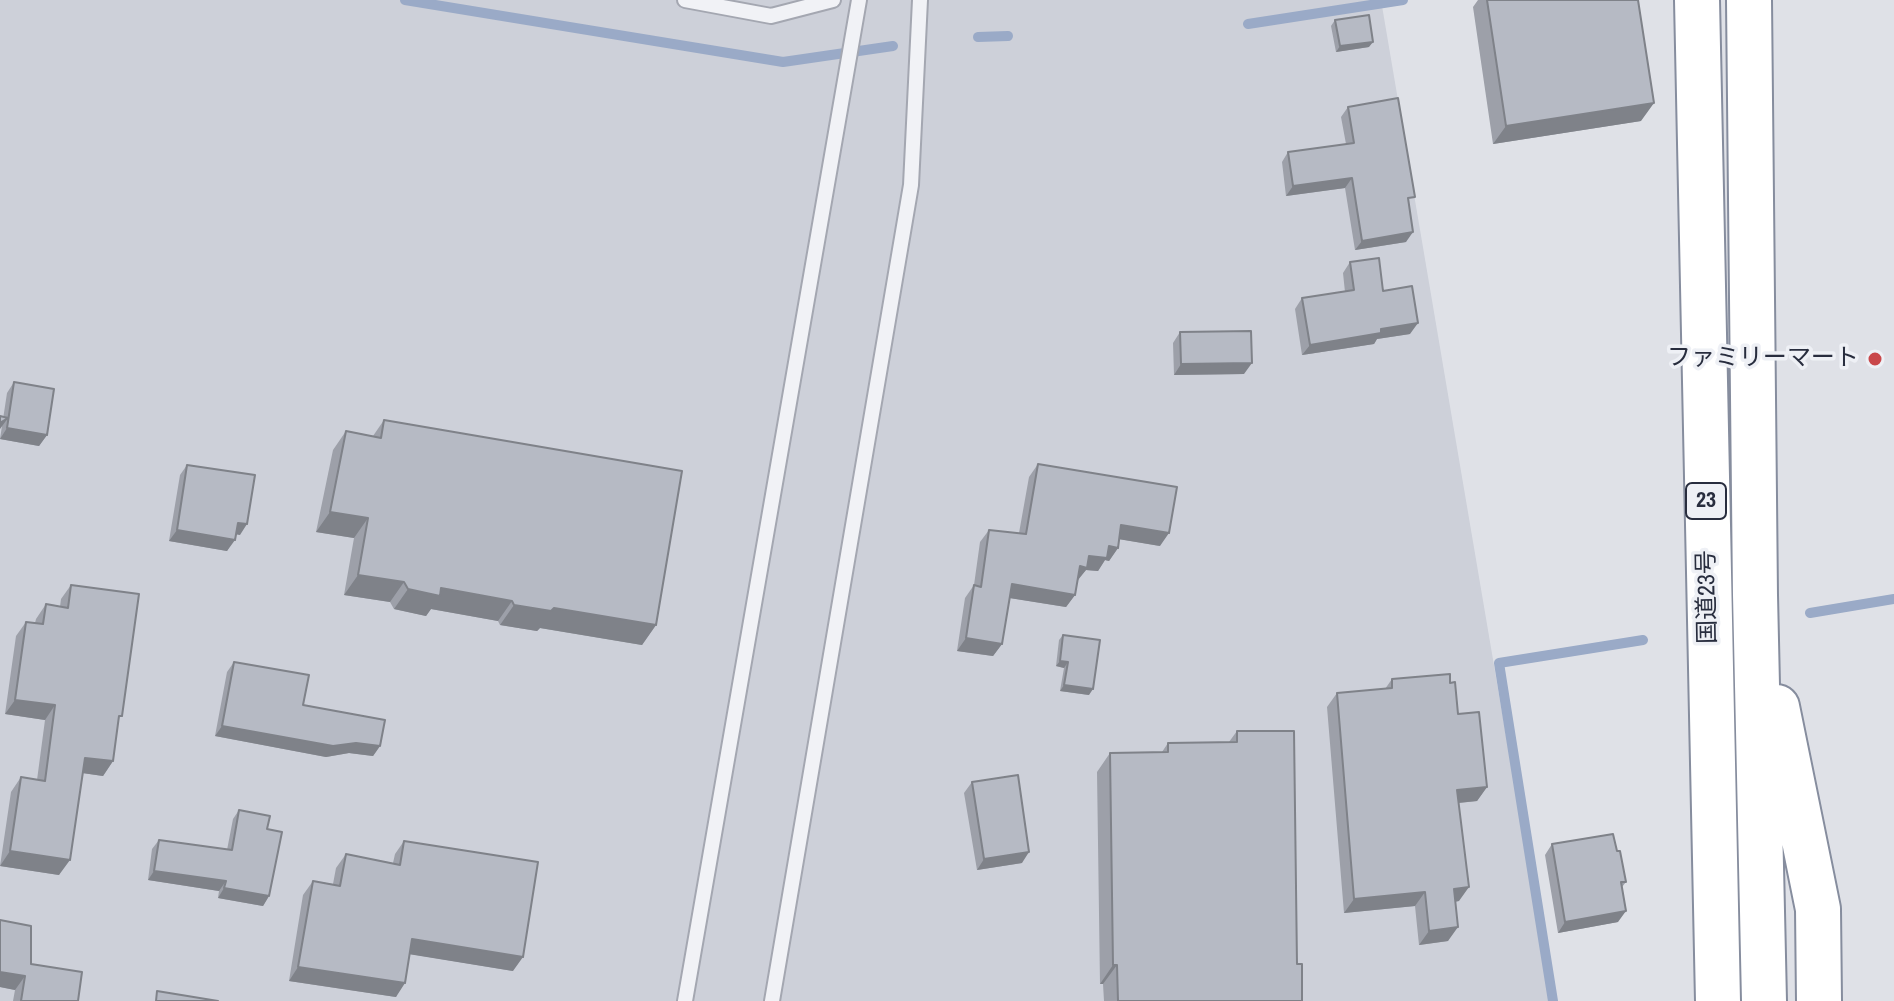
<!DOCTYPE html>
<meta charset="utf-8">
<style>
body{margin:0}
canvas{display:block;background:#dfe1e7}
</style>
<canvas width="1894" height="1001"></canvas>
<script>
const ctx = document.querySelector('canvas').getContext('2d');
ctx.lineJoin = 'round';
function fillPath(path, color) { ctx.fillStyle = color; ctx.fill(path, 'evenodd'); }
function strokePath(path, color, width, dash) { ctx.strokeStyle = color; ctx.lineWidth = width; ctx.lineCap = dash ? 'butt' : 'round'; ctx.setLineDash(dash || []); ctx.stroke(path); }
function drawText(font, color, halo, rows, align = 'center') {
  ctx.font = font + ' "Archivo Narrow","Noto Sans JP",sans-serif'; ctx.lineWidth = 7; ctx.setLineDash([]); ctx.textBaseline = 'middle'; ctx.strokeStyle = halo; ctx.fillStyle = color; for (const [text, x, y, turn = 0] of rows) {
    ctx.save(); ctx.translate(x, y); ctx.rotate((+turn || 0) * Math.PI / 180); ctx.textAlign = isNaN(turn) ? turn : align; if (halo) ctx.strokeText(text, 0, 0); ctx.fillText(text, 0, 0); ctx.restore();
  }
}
const built = new Path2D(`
 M 0,0 L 1381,0 L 1551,1001 L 0,1001 Z`);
const stream = new Path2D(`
 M 405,0 L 783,62 L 893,46
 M 1248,24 L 1403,0
 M 978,37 L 1008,36
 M 1810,613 L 1894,599
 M 1553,1001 L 1499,663 L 1643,640`);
const service = new Path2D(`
 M 685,0 L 771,16 L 833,0
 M 685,1001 L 859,0
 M 772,1001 L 911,185 L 920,0`);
const trunk = new Path2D(`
 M 1697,0 L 1718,1001
 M 1749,0 L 1755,595 L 1764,1001
 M 1777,707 L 1818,909 L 1819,1001`);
const wall = new Path2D(`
 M 1478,0 L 1638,0 L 1641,121 L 1493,144 L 1473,7 Z
 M 1335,20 L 1369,47 L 1336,52 L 1331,26 Z
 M 1348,107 L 1409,205 L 1406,242 L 1355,250 L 1345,188 L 1286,196 L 1282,162 L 1288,152 L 1346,144 L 1341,117 Z
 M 1350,262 L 1383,291 L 1410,334 L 1377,339 L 1374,344 L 1302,355 L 1295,309 L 1302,298 L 1345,292 L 1343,273 Z
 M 1180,332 L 1244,374 L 1174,375 L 1173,343 Z
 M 14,382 L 47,435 L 39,446 L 0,439 L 7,393 Z
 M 384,420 L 656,625 L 642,645 L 540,628 L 537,631 L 500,625 L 498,621 L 431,609 L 426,616 L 394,609 L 390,602 L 344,595 L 354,538 L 316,532 L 333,450 L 346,431 L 373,436 Z
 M 1038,464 L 1160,546 L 1119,539 L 1118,548 L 1109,561 L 1105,560 L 1098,571 L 1086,570 L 1077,580 L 1075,595 L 1066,607 L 1010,598 L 1002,644 L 993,656 L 957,651 L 965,598 L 974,585 L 980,542 L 989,530 L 1019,533 L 1029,477 Z
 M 187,465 L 240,535 L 236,534 L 227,551 L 169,541 L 180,475 Z
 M 71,585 L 118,722 L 113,761 L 103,776 L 83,773 L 59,875 L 0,866 L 11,792 L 21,777 L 37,780 L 45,720 L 5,714 L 16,636 L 26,622 L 35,623 L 36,619 L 46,604 L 60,607 L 61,599 Z
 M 1063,635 L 1089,695 L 1060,691 L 1064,668 L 1056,666 L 1059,640 Z
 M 234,662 L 303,705 L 380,746 L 373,756 L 349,753 L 326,757 L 215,736 L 227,672 Z
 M 1392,679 L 1450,683 L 1458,714 L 1487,787 L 1477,801 L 1459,803 L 1459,901 L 1455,902 L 1448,941 L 1419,945 L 1415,906 L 1344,913 L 1327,707 L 1337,693 L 1385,689 Z
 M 1237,731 L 1297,964 L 1302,1001 L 1104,1001 L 1103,984 L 1100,984 L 1097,772 L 1110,753 L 1162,752 L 1168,743 L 1229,742 Z
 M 972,782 L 1022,863 L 977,870 L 964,793 Z
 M 239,810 L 267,829 L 269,896 L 263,906 L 218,898 L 219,891 L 148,880 L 152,849 L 159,840 L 227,850 L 233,819 Z
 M 404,841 L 513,971 L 410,954 L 396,997 L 289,981 L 303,895 L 313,881 L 333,884 L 336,868 L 346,854 L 393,863 L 395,854 Z
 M 1552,844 L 1617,851 L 1626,882 L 1622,887 L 1618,922 L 1558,933 L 1545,855 Z
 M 0,920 L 31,964 L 78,1001 L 13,1001 L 15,990 L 0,987 Z`);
const shadedWall = new Path2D(`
 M 1373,42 L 1369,47 L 1336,52 L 1340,46 Z
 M 1654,103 L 1641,121 L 1493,144 L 1506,126 Z
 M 1352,178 L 1345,188 L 1286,196 L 1293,186 Z
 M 1413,232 L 1406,242 L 1355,250 L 1362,241 Z
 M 1418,323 L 1410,334 L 1377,339 L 1374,344 L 1302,355 L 1310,345 L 1381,329 Z
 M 1252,363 L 1244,374 L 1174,375 L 1181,364 Z
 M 8,418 L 0,429 L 0,423 Z
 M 7,428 L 47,435 L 39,446 L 0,439 Z
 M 330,512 L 368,518 L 354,538 L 316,532 Z
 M 238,523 L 247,524 L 240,535 L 230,533 Z
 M 1121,525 L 1169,533 L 1160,546 L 1112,538 Z
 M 177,530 L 235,540 L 227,551 L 169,541 Z
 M 1109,546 L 1118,548 L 1109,561 L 1105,560 L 1098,571 L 1086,570 L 1078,580 L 1071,579 L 1089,556 Z
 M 358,575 L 404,582 L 390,602 L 344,595 Z
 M 1012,584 L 1075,595 L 1066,607 L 1003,597 Z
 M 441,588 L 512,601 L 498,621 L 431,609 L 426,616 L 394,609 L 408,589 Z
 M 514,605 L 554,608 L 656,625 L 642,645 L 540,628 L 537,631 L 500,625 Z
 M 966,638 L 1002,644 L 993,656 L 957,651 Z
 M 1060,661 L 1068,662 L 1064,668 L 1056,666 Z
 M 1064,685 L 1093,689 L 1089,695 L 1060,691 Z
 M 15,700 L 55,705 L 45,720 L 5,714 Z
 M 222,726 L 356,743 L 380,746 L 373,756 L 349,753 L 326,757 L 215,736 Z
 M 85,758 L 113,761 L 103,776 L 75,772 Z
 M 1487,787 L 1477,801 L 1447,804 L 1457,790 Z
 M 10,851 L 70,860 L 59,875 L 0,866 Z
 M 1029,852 L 1022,863 L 977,870 L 984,859 Z
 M 154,871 L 226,881 L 219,891 L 148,880 Z
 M 1469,887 L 1459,901 L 1444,903 L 1454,889 Z
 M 224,888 L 269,896 L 263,906 L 218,898 Z
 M 1425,892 L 1415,906 L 1344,913 L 1354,899 Z
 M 1626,911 L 1618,922 L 1558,933 L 1565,922 Z
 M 1458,927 L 1448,941 L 1419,945 L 1429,931 Z
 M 412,939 L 523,957 L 513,971 L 402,953 Z
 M 1113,965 L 1117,965 L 1103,984 L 1100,984 Z
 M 298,967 L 405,983 L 396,997 L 289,981 Z
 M 0,972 L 25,976 L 15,990 L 0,987 Z`);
const building = new Path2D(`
 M 1487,0 L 1638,0 L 1654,103 L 1506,126 Z
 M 1369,15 L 1373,42 L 1340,46 L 1335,20 Z
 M 1398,98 L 1415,197 L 1408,198 L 1413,232 L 1362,241 L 1352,178 L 1293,186 L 1288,152 L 1354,143 L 1348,107 Z
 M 1379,258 L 1383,291 L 1412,286 L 1418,323 L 1381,329 L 1381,333 L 1310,345 L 1302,298 L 1354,290 L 1350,262 Z
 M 1251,331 L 1252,363 L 1181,364 L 1180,332 Z
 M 14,382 L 54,389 L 47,435 L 7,428 Z
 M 0,416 L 8,418 L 0,423 Z
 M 384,420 L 682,471 L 656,625 L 554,608 L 551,611 L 514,605 L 512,601 L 441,588 L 440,596 L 408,589 L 404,582 L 358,575 L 368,518 L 330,512 L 346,431 L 381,438 Z
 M 1038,464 L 1177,487 L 1169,533 L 1121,525 L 1118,548 L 1109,546 L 1107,558 L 1089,556 L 1087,568 L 1080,566 L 1075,595 L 1012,584 L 1002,644 L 966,638 L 974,585 L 981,587 L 989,530 L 1026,534 Z
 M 187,465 L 255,475 L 247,524 L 238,523 L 235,540 L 177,530 Z
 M 71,585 L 139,594 L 122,716 L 119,716 L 113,761 L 85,758 L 70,860 L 10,851 L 21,777 L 45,781 L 55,705 L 15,700 L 26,622 L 43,624 L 46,604 L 68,608 Z
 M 1063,635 L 1100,640 L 1093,689 L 1064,685 L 1068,662 L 1060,661 Z
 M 234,662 L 309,675 L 303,705 L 385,720 L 380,746 L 356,743 L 333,746 L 222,726 Z
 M 1450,674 L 1450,683 L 1455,682 L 1458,714 L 1479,712 L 1487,787 L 1457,790 L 1469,887 L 1454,889 L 1458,927 L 1429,931 L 1425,892 L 1354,899 L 1337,693 L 1392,688 L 1392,679 Z
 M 1237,731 L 1294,731 L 1297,964 L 1302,964 L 1302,1001 L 1118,1001 L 1117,965 L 1113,965 L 1110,753 L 1168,752 L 1168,743 L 1237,742 Z
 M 1018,775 L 1029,852 L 984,859 L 972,782 Z
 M 239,810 L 270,816 L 267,829 L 282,832 L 269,896 L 224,888 L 226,881 L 154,871 L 159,840 L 232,850 Z
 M 1613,834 L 1617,851 L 1620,851 L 1626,882 L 1621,882 L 1626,911 L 1565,922 L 1552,844 Z
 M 404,841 L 538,862 L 523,957 L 412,939 L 405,983 L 298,967 L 313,881 L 340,886 L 346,854 L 400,865 Z
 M 0,920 L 31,926 L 31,964 L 82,972 L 78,1001 L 21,1001 L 25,976 L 0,972 Z
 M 157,991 L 218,1001 L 156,1001 Z`);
const markers = [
 [1875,359,8,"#c9474a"]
];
const shields = [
 [1706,501,40]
];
const shieldNames = [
 ["23",1706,501]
];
const poiNames = [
 ["ファミリーマート",1859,359]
];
const streetNames = [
 ["国道23号",1708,597,-91]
];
fillPath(built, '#cdd0d9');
strokePath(stream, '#9aaac7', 10);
strokePath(service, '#a4a7b1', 18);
strokePath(trunk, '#868d9e', 48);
strokePath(service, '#f1f2f6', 14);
strokePath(trunk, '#fff', 44);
fillPath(wall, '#9da0a9');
fillPath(shadedWall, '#7f8289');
fillPath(building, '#b6bac4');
strokePath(building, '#7f8289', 2);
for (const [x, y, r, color] of markers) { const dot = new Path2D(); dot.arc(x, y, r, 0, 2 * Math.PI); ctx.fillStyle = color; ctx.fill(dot); strokePath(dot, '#eef0f5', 3); }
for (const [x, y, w] of shields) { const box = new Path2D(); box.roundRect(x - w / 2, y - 18, w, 36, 6); ctx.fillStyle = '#eef0f5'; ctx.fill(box); strokePath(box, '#282d3e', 2); }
drawText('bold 22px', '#282d3e', null, shieldNames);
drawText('24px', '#282d3e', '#eef0f5', poiNames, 'right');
drawText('24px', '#282d3e', '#eef0f5', streetNames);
</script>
